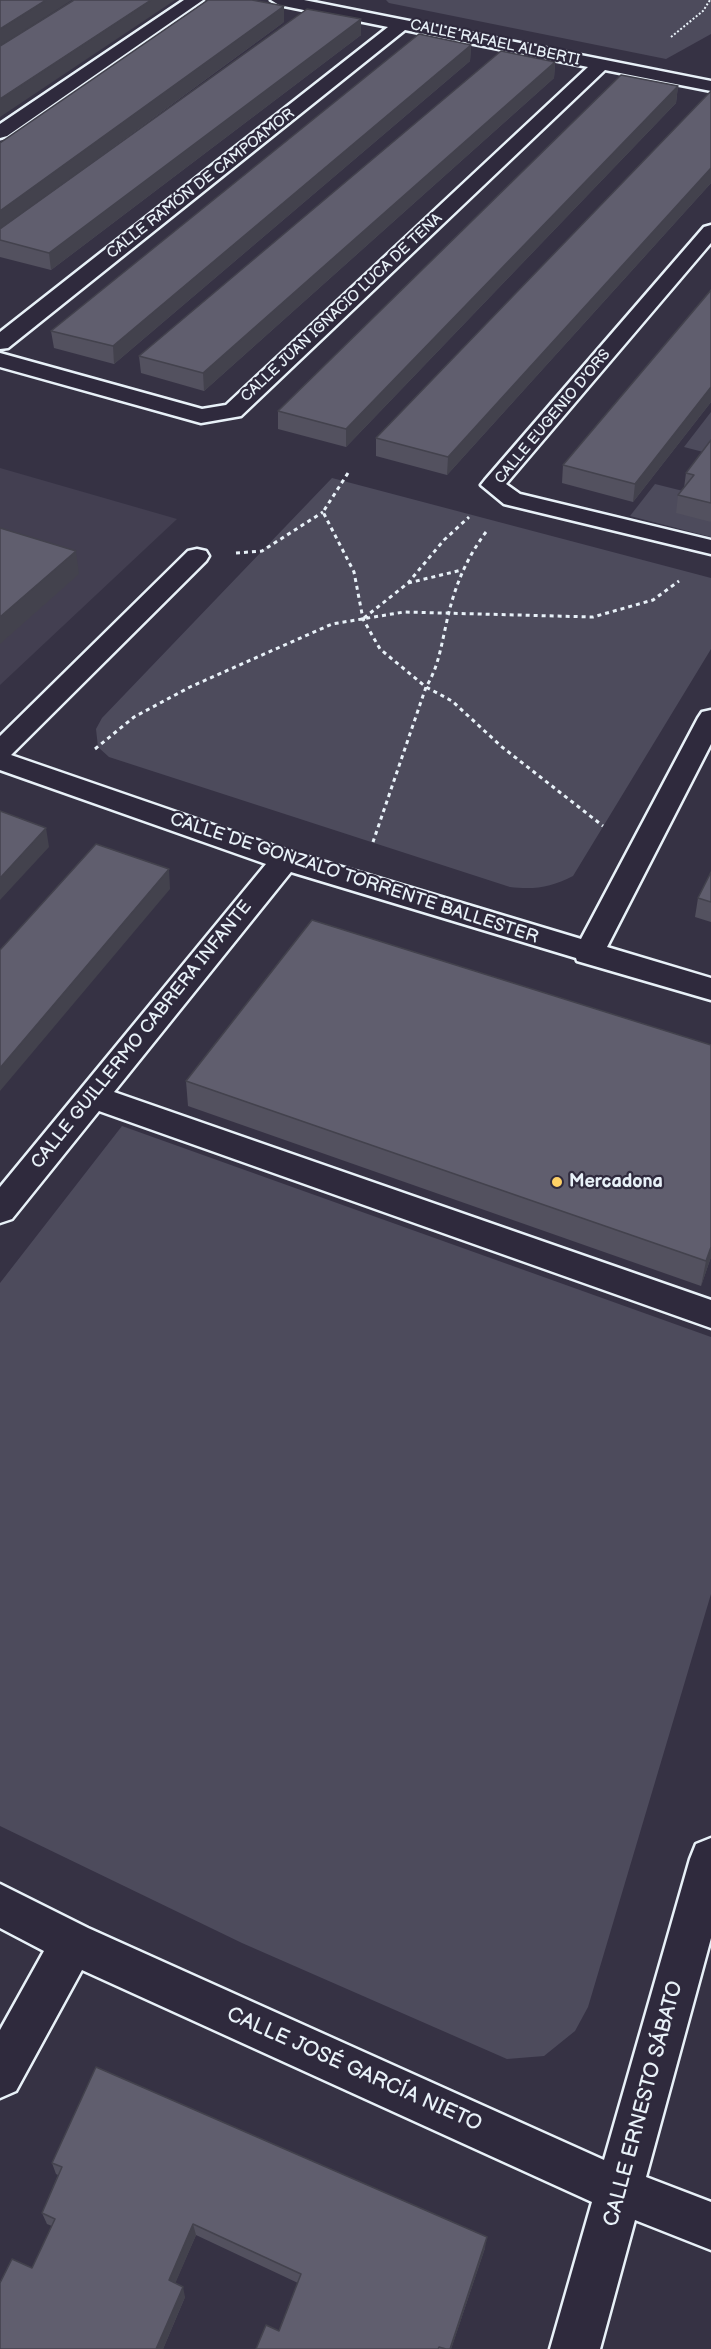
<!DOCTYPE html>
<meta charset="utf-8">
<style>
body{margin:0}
canvas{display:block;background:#363244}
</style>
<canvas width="711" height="2349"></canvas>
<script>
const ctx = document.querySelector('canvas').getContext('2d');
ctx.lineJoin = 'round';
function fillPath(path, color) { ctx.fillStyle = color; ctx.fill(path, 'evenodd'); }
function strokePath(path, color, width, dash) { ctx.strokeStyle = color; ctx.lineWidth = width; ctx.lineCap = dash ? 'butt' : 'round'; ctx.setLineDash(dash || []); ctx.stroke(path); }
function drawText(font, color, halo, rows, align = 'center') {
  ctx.font = font + ' "Balsamiq Sans",sans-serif'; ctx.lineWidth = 4.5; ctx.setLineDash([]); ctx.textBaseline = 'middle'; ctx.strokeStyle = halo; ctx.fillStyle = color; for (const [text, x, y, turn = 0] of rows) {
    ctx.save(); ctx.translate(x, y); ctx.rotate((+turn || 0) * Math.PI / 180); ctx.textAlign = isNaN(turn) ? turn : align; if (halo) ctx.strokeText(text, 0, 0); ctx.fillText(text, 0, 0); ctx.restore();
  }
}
const built = new Path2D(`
 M 0,468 L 177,519 L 0,685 Z`);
const green = new Path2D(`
 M 386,0 L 711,0 L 711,34 L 666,59 L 389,3 Z
 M 711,412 L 711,454 L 684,447 Z
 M 332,478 L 711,578 L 711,649 L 573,876 C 551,887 535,890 510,887 L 109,757 L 98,747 L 96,729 L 102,718 Z
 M 655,484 L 683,491 L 711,522 L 711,537 L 630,516 Z
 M 122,1126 L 711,1337 L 711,1594 L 588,2007 L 575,2031 L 544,2056 L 507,2059 L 242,1943 L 0,1826 L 0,1283 Z`);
const pathFar1 = new Path2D(`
 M 671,37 L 703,11 L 710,0`);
const path = new Path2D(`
 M 348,473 L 323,512 L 354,572 L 363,619 L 380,649 L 426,687 L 373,842
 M 486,532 C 465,560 453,591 446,625 C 441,647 438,668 426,687 L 452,701 L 502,747 L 603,826
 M 236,553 L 262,551 L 323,512
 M 408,583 L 462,570
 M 364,618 L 408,583 L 444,540 L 469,517
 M 95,749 L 134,717 L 190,687 L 332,624 L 404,612 L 593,617 L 653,600 L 679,581`);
const minor = new Path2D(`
 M 184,0 L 203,0 L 7,136 L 0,138 L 0,124 Z
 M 271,0 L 304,0 L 711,81 L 711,91 L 605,70 L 241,416 L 201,423 L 0,367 L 0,353 L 202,409 L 226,405 L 588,67 L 405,30 L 8,348 L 0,349 L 0,332 L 388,27 L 279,5 Z
 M 711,225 L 711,243 L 506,484 L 520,494 L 711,540 L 711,554 L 504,504 L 481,485 L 485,480 L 704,227 Z
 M 197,549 L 206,551 L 209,556 L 206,561 L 11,755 L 295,853 L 581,939 L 698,718 L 702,712 L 711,710 L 711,744 L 607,947 L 711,978 L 711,1000 L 577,961 L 576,958 L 291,872 L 114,1092 L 711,1300 L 711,1328 L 99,1111 L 12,1219 L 0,1223 L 0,1187 L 266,864 L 0,770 L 0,736 L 188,551 Z
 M 711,1838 L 711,1938 L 646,2177 L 711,2202 L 711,2250 L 635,2220 L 600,2349 L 550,2349 L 592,2202 L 82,1970 L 16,2091 L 0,2098 L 0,2030 L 44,1951 L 0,1928 L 0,1884 L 88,1928 L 604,2160 L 690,1859 L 696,1844 Z`);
const wall = new Path2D(`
 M 361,19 L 361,35 L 51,270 L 0,257 L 0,143 L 284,22 L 28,210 Z
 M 471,45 L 470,61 L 114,364 L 54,348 L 51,331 Z
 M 555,62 L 554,78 L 204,391 L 141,373 L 139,356 Z
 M 678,86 L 676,103 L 346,447 L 278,429 L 278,411 Z
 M 711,91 L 711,183 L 447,475 L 376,456 L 376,438 Z
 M 711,290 L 711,402 L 633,502 L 562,483 L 563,465 Z
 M 711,440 L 711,522 L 676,513 L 678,495 L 684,488 L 686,473 Z
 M 711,872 L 711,922 L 695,917 L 698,898 Z
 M 186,1081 L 711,1257 L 701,1286 L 188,1106 Z
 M 52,2163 L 485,2248 L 451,2349 L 256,2349 L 279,2331 L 298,2283 L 196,2235 L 175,2283 L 185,2297 L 163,2349 L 0,2349 L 32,2268 L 52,2226 L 47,2224 L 42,2213 L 58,2175 L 56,2174 Z`);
const shadedWall = new Path2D(`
 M 46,0 L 72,0 L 0,46 L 0,29 Z
 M 151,0 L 175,0 L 0,117 L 0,99 Z
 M 284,6 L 284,22 L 0,230 L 0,211 Z
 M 361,19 L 361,35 L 51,270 L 49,253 Z
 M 471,45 L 470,61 L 114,364 L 113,346 Z
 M 555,62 L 554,78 L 204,391 L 203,373 Z
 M 678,86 L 676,103 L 346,447 L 346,429 Z
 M 711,168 L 711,183 L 447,475 L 448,457 Z
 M 711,387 L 711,402 L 633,502 L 635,484 Z
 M 76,551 L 79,574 L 0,644 L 0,617 Z
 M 46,828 L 49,847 L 0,900 L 0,878 Z
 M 169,869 L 170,889 L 0,1091 L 0,1068 Z
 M 711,1247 L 711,1257 L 701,1286 L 706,1261 Z
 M 193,2224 L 196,2235 L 172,2291 L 169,2280 Z
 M 487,2237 L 485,2248 L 451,2349 L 450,2349 Z
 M 183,2287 L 185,2297 L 163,2349 L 156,2349 Z`);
const building = new Path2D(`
 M 0,0 L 46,0 L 0,29 Z
 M 74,0 L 151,0 L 0,99 L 0,46 Z
 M 208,0 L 252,0 L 284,6 L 0,211 L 0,143 Z
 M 307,9 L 361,19 L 49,253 L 0,240 L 0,229 Z
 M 419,34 L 471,45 L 113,346 L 51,331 Z
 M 501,51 L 555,62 L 203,373 L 139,356 Z
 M 621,75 L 678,86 L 346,429 L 278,411 Z
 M 711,91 L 711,168 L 448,457 L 376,438 Z
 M 711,290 L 711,387 L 635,484 L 563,465 Z
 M 711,440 L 711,503 L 678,495 L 694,475 L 686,473 Z
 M 0,528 L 76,551 L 0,617 Z
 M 0,811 L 46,828 L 0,878 Z
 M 96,844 L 169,869 L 0,1068 L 0,950 Z
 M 711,872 L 711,902 L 698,898 Z
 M 312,920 L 711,1045 L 711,1247 L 706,1261 L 186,1081 Z
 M 96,2067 L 487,2237 L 450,2349 L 446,2349 L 439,2347 L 438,2349 L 256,2349 L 266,2325 L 279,2331 L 301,2274 L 193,2224 L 169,2280 L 183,2287 L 156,2349 L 0,2349 L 0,2283 L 12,2259 L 32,2268 L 55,2219 L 42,2213 L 62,2167 L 52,2163 Z`);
const markers = [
 [557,1182,6,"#ffd166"]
];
const farStreetnames = [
 ["CALLE RAFAEL ALBERTI",495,43,12],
 ["CALLE RAMÓN DE CAMPOAMOR",201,184,-38],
 ["CALLE JUAN IGNACIO LUCA DE TENA",342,308,-43],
 ["CALLE EUGENIO D'ORS",553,417,-50]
];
const streetNames = [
 ["CALLE DE GONZALO TORRENTE BALLESTER",354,879,18],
 ["CALLE GUILLERMO CABRERA INFANTE",142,1035,-51]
];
const poiNames = [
 ["Mercadona",569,1182]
];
const nearStreetnames = [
 ["CALLE JOSÉ GARCÍA NIETO",354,2070,24],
 ["CALLE ERNESTO SÁBATO",644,2104,-75]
];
fillPath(built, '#433f51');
fillPath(green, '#4d4b5c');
strokePath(minor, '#e8f1f8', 5);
strokePath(pathFar1, '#e8f1f8', 2, [2, 2]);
strokePath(path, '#e8f1f8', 3, [4, 4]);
fillPath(minor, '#2f2a3d');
fillPath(wall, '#53515f');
fillPath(shadedWall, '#43424d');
fillPath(building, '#605e6e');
strokePath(building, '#43424d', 1.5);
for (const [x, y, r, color] of markers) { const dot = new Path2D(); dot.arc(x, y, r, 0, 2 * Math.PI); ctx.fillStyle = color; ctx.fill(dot); strokePath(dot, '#2f2a3d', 2); }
drawText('15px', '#e8f1f8', '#2f2a3d', farStreetnames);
drawText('18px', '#e8f1f8', '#2f2a3d', streetNames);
drawText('bold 18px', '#e8f1f8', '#2f2a3d', poiNames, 'left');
drawText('21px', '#e8f1f8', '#2f2a3d', nearStreetnames);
</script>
